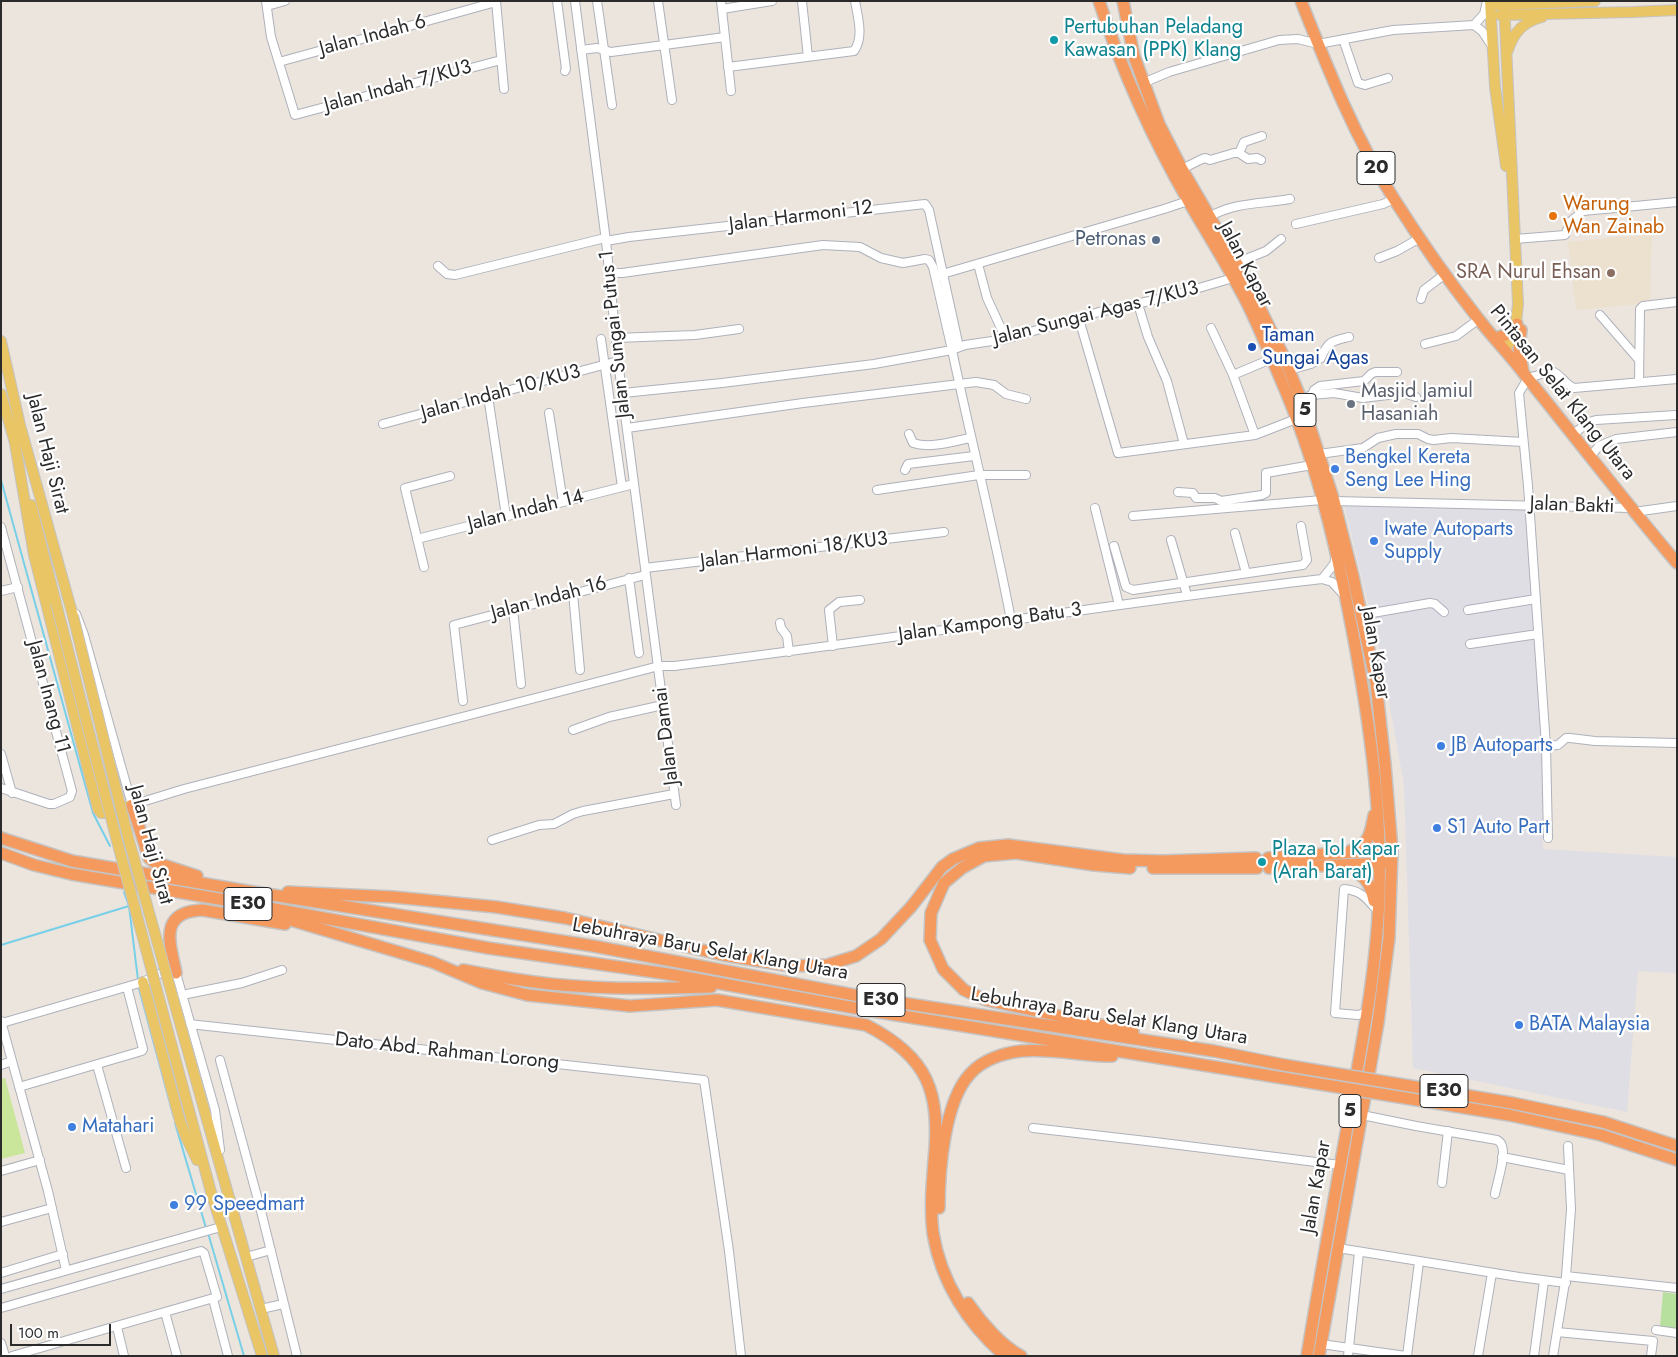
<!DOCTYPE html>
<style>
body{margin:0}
#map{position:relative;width:1678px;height:1357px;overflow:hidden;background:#ece5de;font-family:Jost,sans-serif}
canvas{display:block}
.frame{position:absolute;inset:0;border:2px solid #2b2b2b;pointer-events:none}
.scale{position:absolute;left:10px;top:1324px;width:101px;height:22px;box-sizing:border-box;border:2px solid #2b2b2b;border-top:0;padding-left:6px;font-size:15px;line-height:18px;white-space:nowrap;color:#2b2b2b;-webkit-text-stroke:4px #fff;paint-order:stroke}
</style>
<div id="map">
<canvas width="1678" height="1357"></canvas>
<div class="frame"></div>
<div class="scale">100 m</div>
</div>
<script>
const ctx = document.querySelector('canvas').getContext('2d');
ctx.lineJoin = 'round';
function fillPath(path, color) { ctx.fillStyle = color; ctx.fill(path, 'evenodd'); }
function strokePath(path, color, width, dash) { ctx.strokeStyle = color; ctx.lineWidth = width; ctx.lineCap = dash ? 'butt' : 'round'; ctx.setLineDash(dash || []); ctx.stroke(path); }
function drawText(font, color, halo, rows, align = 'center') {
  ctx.font = font + ' Jost,sans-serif'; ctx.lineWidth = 4.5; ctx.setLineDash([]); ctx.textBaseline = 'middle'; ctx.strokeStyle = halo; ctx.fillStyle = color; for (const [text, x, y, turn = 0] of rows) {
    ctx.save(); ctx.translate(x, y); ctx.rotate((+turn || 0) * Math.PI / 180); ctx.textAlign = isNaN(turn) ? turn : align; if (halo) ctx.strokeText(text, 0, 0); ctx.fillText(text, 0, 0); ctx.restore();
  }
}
const industrial = new Path2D(`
 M 1344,504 L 1527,507 L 1542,759 L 1543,849 L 1677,857 L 1677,973 L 1638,971 L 1627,1112 L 1413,1068 L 1404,785 L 1381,658 Z`);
const education = new Path2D(`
 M 1652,234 L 1650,303 L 1576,310 L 1568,242 Z`);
const green = new Path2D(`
 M 1663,1292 L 1677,1294 L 1677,1329 L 1660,1327 Z`);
const pitch = new Path2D(`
 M 5,1078 L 25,1153 L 1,1159 L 1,1079 Z`);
const stream = new Path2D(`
 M 1,480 L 93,813 L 110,846
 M 124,892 L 129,906
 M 1,945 L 129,906 L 138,980
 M 138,985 L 174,1118
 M 175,1123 L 206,1228
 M 208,1233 L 244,1356`);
const minor = new Path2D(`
 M 266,1 L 271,37 L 295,115 L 501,60
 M 496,1 L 504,89
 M 557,1 L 566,69 L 565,71
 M 575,1 L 606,241 L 618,361 L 676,805
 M 597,1 L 612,105
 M 658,1 L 672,100
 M 721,1 L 731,91
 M 802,1 L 808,57
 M 267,6 L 285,1
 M 722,9 L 772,1
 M 1474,25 L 1482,31 L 1492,46
 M 1474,25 L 1484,14 L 1487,1
 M 1343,39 L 1358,83 L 1365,85 L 1388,78
 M 581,50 L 597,48 L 611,52 L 725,37
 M 279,62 L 496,2
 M 728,67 L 854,51 C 864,37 858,18 855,1
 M 1143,83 L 1169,72 L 1279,40 L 1298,39 L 1318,44 L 1393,30 L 1474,25
 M 1239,153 L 1244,142 L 1262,136
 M 1182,169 L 1200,160 L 1205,158 L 1210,160 L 1234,153 L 1239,153 L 1248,159 L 1257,158 L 1261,160
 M 1209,217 C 1234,202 1262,204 1290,199
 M 1296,224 L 1383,204 L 1394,199
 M 1515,239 L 1565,235 L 1571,221 L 1583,211 L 1677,202
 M 606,241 L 629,237 L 925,204 L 929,210 L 959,347
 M 1379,258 L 1397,251 L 1420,238
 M 1236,263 L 1266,251 L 1281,239
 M 978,264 L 987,298 L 1006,339
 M 438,266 L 447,274 L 455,275 L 605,238
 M 609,273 L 622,273 L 823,245 L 860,247 L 881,258 L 903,263 L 925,259 L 929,260 L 933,267 L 952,350 L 874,364 L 722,383 L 623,393
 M 939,275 L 1164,209 L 1188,201
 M 1421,299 L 1424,290 L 1445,274
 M 1138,304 L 1148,337 L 1167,381 L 1184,444
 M 1600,315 L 1639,360
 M 1079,319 L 1118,453 L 1255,435 L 1296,419
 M 1211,328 L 1233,375 L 1255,435
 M 616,338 L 695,335 L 739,329
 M 601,339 L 622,487
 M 1425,344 L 1456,336 L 1479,319
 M 1289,370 L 1311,364 L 1321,358 C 1328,341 1332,341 1349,337
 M 1233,375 L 1271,359
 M 1639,382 L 1640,309 L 1643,306 L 1677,302
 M 1312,395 L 1314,390 L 1320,386 L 1364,381 L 1371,374 L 1375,372 L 1397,372
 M 488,396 L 506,516
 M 1301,399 L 1312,395 L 1334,393 L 1363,398 L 1404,393 L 1416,397
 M 549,413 L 563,502
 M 383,424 L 618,361
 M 627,428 L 803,403 L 976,382 L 994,385 L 1006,394 L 1026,399
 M 909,434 L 913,443 C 931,449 953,441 971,438
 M 1572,435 L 1589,422 L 1596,420 L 1676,415
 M 1319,454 L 1363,448 L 1378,438 L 1396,434 L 1418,434 L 1428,439 L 1434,440 L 1451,438 L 1523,442
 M 1590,457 L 1599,446 L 1616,439 L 1677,432
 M 905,470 L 908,464 L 974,456
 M 877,490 L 979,475 L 1026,475
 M 1178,492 L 1193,493 L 1196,498 L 1215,498 L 1221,501 L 1262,495 L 1266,493 L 1266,473 L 1312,465
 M 1334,501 L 1630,508
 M 1095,508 L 1119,605
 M 1634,512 L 1677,506
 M 1133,516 L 1322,500
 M 1,527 L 72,791 L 70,797 L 54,804 L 49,804 L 1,788
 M 1235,533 L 1246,573
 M 417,539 L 634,484
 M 1171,540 L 1187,595
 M 1114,546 L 1126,587 L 1133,590 L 1303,565 L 1307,560 L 1301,526
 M 424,567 L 405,488 L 450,476
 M 645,568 L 944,532
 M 629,578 L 639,653
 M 1322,579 L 1334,564 L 1336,556
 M 1,591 L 18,587
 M 573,593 L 580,670
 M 513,609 L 521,684
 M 1468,610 L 1536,599
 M 76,614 L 84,635 L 132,805 L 184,789 L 659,666 L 674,666 C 890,640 1105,604 1322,579 L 1332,582 L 1344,595
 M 1361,615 L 1430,603 L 1435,604 L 1444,612
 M 1011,620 C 994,530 971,440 952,350 L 965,345 L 1006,339 L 1099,312 L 1168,297 L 1233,278
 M 780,623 L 781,628 L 787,636 L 789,652
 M 1470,644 L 1538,634
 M 833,646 L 829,610 L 839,602 L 860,600
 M 463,701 L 454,625 L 645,575
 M 573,730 L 609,717 L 663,705
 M 1546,746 L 1558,745 L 1566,738 L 1570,738 L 1595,741 L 1677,743
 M 1,754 L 12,793
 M 1548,838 L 1546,746 L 1528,486 L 1519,393 L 1528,378 L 1552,371 C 1561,375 1565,384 1574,388 L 1677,379
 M 492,840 L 539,825 L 554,824 L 573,814 L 583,811 L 674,794
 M 182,995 L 242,983 L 282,970
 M 1368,1012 L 1358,1015 L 1335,1013 L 1344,889 C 1358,890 1365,896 1374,907
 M 1,1021 L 48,1191 L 66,1270
 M 2,1023 L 143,982 C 154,977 163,969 176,973 L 215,1110 L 220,1150
 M 189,1024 L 704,1080 L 729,1251 L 741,1356
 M 220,1060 L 261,1211 L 297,1356
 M 1,1065 L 12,1061
 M 97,1065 L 126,1168
 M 19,1087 L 142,1051 L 143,1049 L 127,987
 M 1362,1115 L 1416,1126 L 1497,1140 C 1500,1142 1501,1142 1502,1146 C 1506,1156 1497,1183 1495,1194
 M 1033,1128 L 1155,1142 L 1340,1165
 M 1502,1157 L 1569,1170
 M 1,1171 L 40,1160
 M 1442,1183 L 1448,1131
 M 1,1222 L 52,1208
 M 1338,1248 L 1519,1277 L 1566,1283
 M 246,1257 L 271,1250
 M 1,1273 L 63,1254
 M 1566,1276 L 1677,1288
 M 1,1289 L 221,1227
 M 213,1299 L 228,1356
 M 1,1308 L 201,1251 L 204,1253 L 217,1297 L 12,1356
 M 261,1309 L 283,1304
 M 165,1312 L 177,1356
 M 117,1327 L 124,1356
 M 1656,1330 L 1677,1333
 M 1557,1332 L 1653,1341 L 1651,1356
 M 1,1343 L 5,1356
 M 1321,1344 L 1406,1356
 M 1348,1356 L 1359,1252
 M 1407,1356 L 1419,1262
 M 1478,1356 L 1492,1273
 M 1534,1356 L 1544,1281
 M 1553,1356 L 1566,1276 L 1571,1209 L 1568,1146`);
const major = new Path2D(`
 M 1490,1 L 1495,87 L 1506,166
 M 1504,1 L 1518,304 L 1515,332 L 1505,350
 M 1498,5 L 1595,1
 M 1500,15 L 1633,12 L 1677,10
 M 1508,50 C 1514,32 1523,22 1542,17
 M 1,341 L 20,425 L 73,616
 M 1,394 L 15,443
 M 14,438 L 34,555 L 98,809 L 101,813 L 105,813 L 129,806
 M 31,505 L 56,603
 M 143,982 L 180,1121 L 186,1137 L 197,1160
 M 202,1102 L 274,1356
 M 189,1110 L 211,1192 L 262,1356`);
const highway = new Path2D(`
 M 1099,1 C 1122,71 1152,138 1189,202 C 1209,237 1231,271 1249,307 C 1262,334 1274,364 1286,392 C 1320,473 1339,559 1355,645 C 1373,743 1386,842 1376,942 C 1370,1008 1356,1073 1345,1139 C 1332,1211 1319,1283 1307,1356
 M 1123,1 L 1134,56 L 1159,124 L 1182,169 L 1244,276 L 1282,353 L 1301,399 L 1334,501 L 1353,576 L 1376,683 L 1385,764 L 1392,850 L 1389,938 L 1378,1023 L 1319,1356
 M 1301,1 C 1328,69 1355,138 1394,199 C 1420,240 1447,279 1477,317 C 1492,337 1510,355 1525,375 C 1576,438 1625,502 1677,563
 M 1521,330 L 1519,349 L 1523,371
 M 1495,338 L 1506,335 L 1517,324
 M 132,805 L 149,858 L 154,862 L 197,876
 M 1,838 L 72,861 L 241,890 L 593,946 L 870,998 L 1214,1051 L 1284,1065
 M 1350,851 C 1370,843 1370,835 1374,815
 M 1,853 L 34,865 L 71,874 L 225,900 L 488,948 L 668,974 L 866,1010 L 1283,1078
 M 1268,858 L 1385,850
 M 1344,867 C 1363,874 1370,880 1374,901
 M 1130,868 L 1094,865 L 1016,853 L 984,856 L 962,868 L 944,883 L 931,913 L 930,940 L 943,969 L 964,990 L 986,1000 L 1133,1032
 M 1153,868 L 1257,868
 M 1269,868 L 1385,863
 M 288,892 L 393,897 L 496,907 L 565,918 L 723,955 L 790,966 L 827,965 L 856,956 L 881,939 L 911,907 L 942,867 L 953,859 L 979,848 L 1008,845 L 1123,860 L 1163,861 L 1256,858
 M 277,916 L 432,962 L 482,983 L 527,995 L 630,1006 L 717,1000 L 866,1025 C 929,1057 941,1093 934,1161 C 932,1186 930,1209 933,1233 C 941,1282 968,1324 1005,1356
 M 463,970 C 484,974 506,978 527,981 C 587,990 650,989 711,987
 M 176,973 C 170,943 158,912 202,910 L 285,924
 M 1603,1122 L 1677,1146
 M 1601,1135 L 1677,1160
 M 939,1208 C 939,1171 944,1102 970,1074 C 982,1060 1003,1053 1021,1051 C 1051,1048 1082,1056 1112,1056
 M 968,1303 C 981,1322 1001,1345 1021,1356`);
const majorBridge = new Path2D(`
 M 56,603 L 117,841 L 189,1110
 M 73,616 L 128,837 L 202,1102`);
const highwayBridge = new Path2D(`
 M 1284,1065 L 1512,1103 L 1603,1122
 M 1283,1078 L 1509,1115 L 1601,1135`);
const markers = [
 [1054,40,5,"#0f9aa8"],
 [1553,216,5,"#e8710a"],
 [1156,240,5,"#5c6f8a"],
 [1611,273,5,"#8d6e63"],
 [1252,347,5,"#1a4fb4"],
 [1351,404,5,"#6b7280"],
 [1335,469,5,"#3f7fe0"],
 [1374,541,5,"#3f7fe0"],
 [1441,746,5,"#3f7fe0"],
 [1437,828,5,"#3f7fe0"],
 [1262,862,5,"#0f9aa8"],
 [1519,1025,5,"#3f7fe0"],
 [72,1127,5,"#3f7fe0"],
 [174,1205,5,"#3f7fe0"]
];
const shields = [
 [1376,168,38],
 [1305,410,22],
 [248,904,48],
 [881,1000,48],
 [1444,1091,48],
 [1350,1111,22]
];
const shieldNames = [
 ["20",1376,168],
 ["5",1305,410],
 ["E30",248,904],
 ["E30",881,1000],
 ["E30",1444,1091],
 ["5",1350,1111]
];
const cultureNames = [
 ["Pertubuhan Peladang",1064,28],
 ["Kawasan (PPK) Klang",1064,51],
 ["Plaza Tol Kapar",1272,850],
 ["(Arah Barat)",1272,873]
];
const streetNames = [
 ["Jalan Indah 6",373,36,-15],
 ["Jalan Indah 7/KU3",398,87,-15],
 ["Jalan Harmoni 12",801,217,-7],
 ["Jalan Kapar",1245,265,62],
 ["Jalan Sungai Agas 7/KU3",1096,314,-14],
 ["Jalan Sungai Putus 1",616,334,-96],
 ["Jalan Indah 10/KU3",501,393,-15],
 ["Pintasan Selat Klang Utara",1562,393,51],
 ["Jalan Haji Sirat",47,454,76],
 ["Jalan Bakti",1572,506,2],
 ["Jalan Indah 14",526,511,-14],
 ["Jalan Harmoni 18/KU3",794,551,-7],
 ["Jalan Indah 16",549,599,-15],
 ["Jalan Kampong Batu 3",990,623,-8],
 ["Jalan Kapar",1375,653,80],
 ["Jalan Inang 11",48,697,75],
 ["Jalan Damai",667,736,-97],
 ["Jalan Haji Sirat",150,845,75],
 ["Lebuhraya Baru Selat Klang Utara",710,950,10],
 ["Lebuhraya Baru Selat Klang Utara",1109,1017,9],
 ["Dato Abd. Rahman Lorong",447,1052,6],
 ["Jalan Kapar",1317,1187,-80]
];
const foodNames = [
 ["Warung",1563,205],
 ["Wan Zainab",1563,228]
];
const serviceNames = [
 ["Petronas",1146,240]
];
const educationNames = [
 ["SRA Nurul Ehsan",1601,273]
];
const transitNames = [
 ["Taman",1262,336],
 ["Sungai Agas",1262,359]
];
const worshipNames = [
 ["Masjid Jamiul",1361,392],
 ["Hasaniah",1361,415]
];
const shopNames = [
 ["Bengkel Kereta",1345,458],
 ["Seng Lee Hing",1345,481],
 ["Iwate Autoparts",1384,530],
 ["Supply",1384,553],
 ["JB Autoparts",1451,746],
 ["S1 Auto Part",1447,828],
 ["BATA Malaysia",1529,1025],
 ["Matahari",82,1127],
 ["99 Speedmart",184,1205]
];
fillPath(industrial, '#e0dee5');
fillPath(education, '#ece1ce');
fillPath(green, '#b7df9d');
fillPath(pitch, '#c9e69a');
strokePath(stream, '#77cfe8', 2);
strokePath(minor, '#aeb1bb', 10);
strokePath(major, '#c4c4c4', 12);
strokePath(highway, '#c4c4c4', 14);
strokePath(minor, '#fff', 8);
strokePath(major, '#e9c566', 10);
strokePath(highway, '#f59a5f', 11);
strokePath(majorBridge, '#c4c4c4', 12, []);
strokePath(highwayBridge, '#c4c4c4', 14, []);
strokePath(majorBridge, '#e9c566', 10);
strokePath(highwayBridge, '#f59a5f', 11);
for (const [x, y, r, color] of markers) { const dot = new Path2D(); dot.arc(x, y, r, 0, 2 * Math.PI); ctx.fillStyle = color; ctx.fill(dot); strokePath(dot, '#fff', 2); }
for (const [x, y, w] of shields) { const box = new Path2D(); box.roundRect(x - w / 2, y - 16.5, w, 33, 4); ctx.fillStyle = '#fff'; ctx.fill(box); strokePath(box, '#2b2b2b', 1); }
drawText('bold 19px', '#2b2b2b', null, shieldNames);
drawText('20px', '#0d838f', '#fff', cultureNames, 'left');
drawText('20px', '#2b2b2b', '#fff', streetNames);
drawText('20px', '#c56008', '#fff', foodNames, 'left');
drawText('20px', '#4e5e75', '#fff', serviceNames, 'right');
drawText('20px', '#785e54', '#fff', educationNames, 'right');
drawText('20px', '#164399', '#fff', transitNames, 'left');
drawText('20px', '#5b616d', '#fff', worshipNames, 'left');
drawText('20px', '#366cbe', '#fff', shopNames, 'left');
</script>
